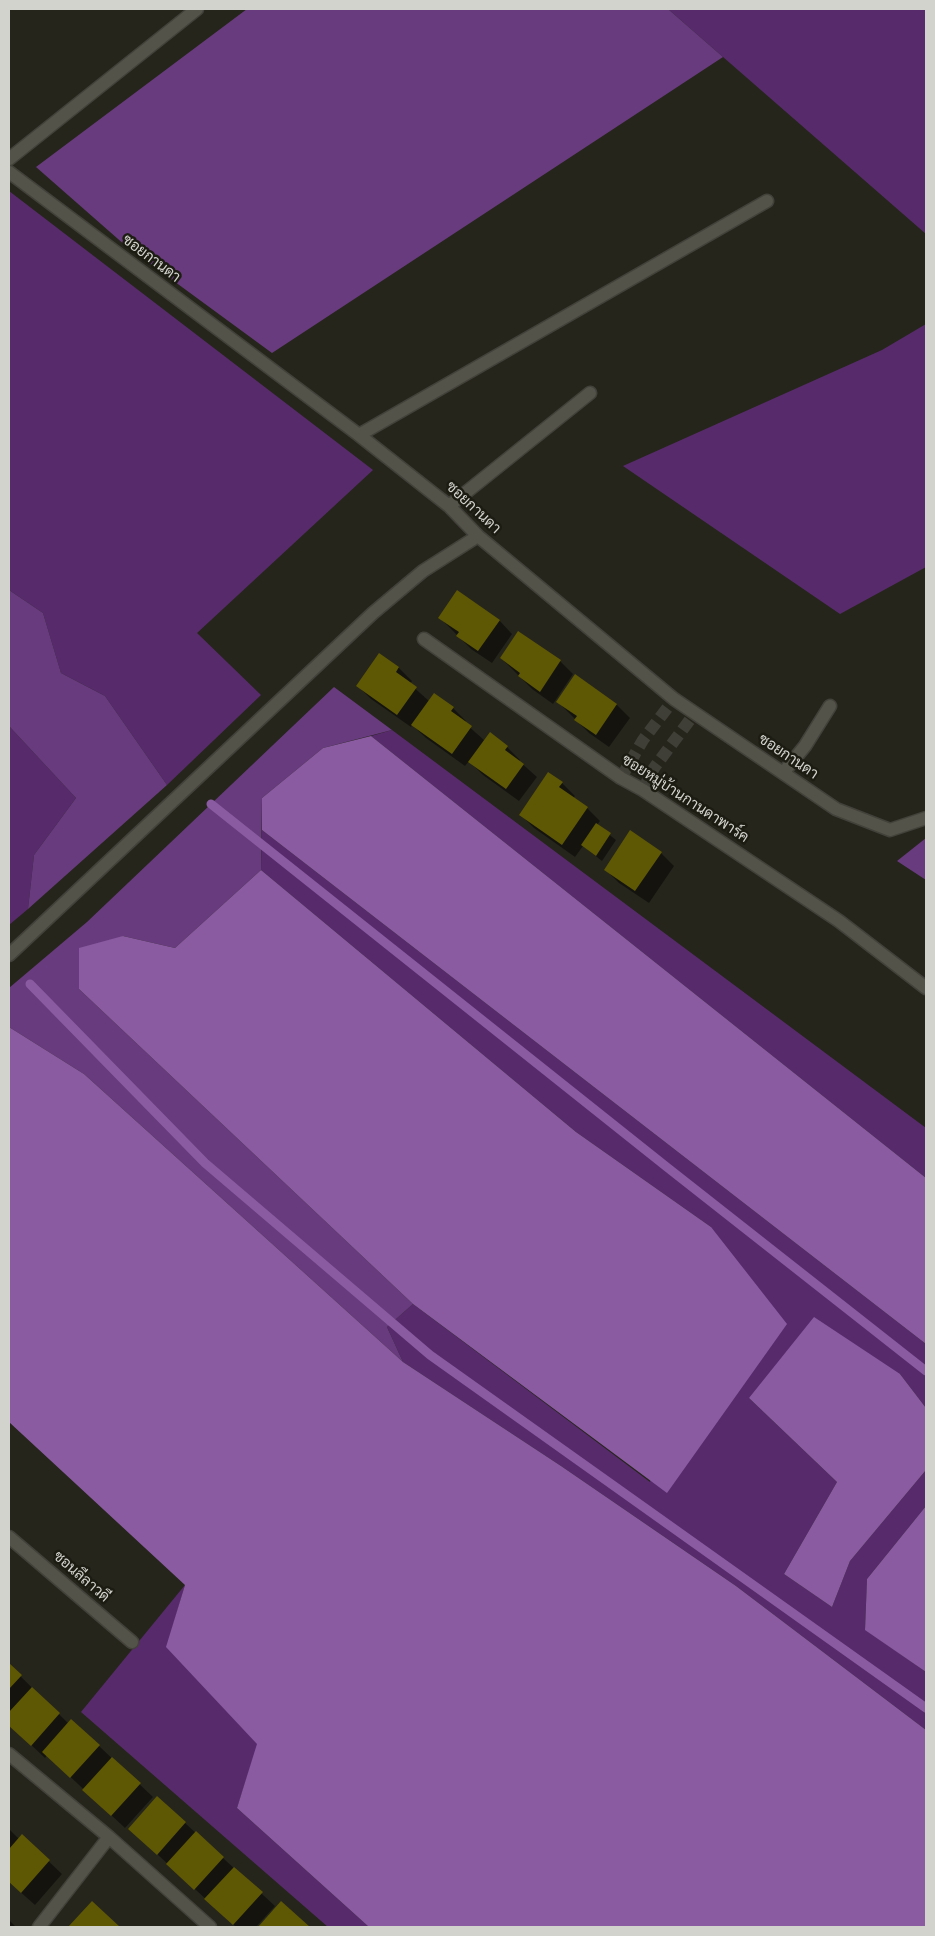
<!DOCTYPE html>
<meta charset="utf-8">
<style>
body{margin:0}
#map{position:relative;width:935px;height:1936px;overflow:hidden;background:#26251c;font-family:"Times New Roman",serif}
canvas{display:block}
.frame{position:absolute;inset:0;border:10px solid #d3d3cd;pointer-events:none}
</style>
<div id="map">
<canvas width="935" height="1936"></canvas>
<div class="frame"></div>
</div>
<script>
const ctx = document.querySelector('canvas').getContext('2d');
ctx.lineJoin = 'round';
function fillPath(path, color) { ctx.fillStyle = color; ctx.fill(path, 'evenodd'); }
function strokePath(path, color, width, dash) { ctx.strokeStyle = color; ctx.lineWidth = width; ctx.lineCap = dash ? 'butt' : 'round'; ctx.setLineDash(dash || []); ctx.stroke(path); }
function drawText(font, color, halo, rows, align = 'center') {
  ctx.font = font + ' "Times New Roman",Sarabun,serif'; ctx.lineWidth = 5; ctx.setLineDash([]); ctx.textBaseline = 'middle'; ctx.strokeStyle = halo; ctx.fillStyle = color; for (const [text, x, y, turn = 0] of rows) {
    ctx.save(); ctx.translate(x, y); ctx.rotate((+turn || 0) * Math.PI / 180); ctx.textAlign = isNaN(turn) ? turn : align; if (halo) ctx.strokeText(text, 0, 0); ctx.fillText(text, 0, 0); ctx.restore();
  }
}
const green = new Path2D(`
 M 668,9 L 926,9 L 926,234 Z
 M 9,191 L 373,470 L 197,633 L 261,695 L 167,785 L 105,696 L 61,673 L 43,613 L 9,590 Z
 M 926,324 L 926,567 L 840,614 L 623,466 L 882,350 Z
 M 9,726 L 76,798 L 34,855 L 28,909 L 9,925 Z
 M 392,730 L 926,1128 L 926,1178 L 371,736 Z
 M 262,830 L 926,1344 L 926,1408 L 900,1374 L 749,1398 L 837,1482 L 784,1574 L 832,1607 L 850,1561 L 926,1470 L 926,1506 L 867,1579 L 865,1629 L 926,1672 L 926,1730 L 736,1586 L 561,1466 L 403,1362 L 387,1327 L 413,1304 L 650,1482 L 711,1227 L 576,1132 L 261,870 Z
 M 185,1585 L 167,1647 L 258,1744 L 237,1808 L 369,1927 L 328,1927 L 81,1712 Z`);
const forest = new Path2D(`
 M 247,9 L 668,9 L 723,57 L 272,353 L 126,246 L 36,167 Z
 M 9,590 L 43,613 L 61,673 L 105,696 L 167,785 L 28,909 L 34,855 L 76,798 L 9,726 Z
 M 334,687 L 392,730 L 323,748 L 262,798 L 261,870 L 175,948 L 123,936 L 79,989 L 413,1304 L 387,1327 L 403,1362 L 84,1074 L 9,1027 L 9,988 L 87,922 Z
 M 926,838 L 926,880 L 897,861 Z`);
const water = new Path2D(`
 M 371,736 L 926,1178 L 926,1344 L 262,830 L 262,798 L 323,748 Z
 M 261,870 L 576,1132 L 711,1227 L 787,1324 L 667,1493 L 413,1304 L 79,989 L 79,948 L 123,936 L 175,948 Z
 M 9,1027 L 84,1074 L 403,1362 L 561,1466 L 736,1586 L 926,1730 L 926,1927 L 369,1927 L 237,1808 L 257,1744 L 166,1647 L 185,1585 L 9,1422 Z
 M 814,1317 L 900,1374 L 926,1408 L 926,1470 L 850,1561 L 832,1607 L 784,1574 L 837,1482 L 749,1398 Z
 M 926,1506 L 926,1672 L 865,1630 L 867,1579 Z`);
const shadow = new Path2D(`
 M 440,618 L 499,620 L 512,634 L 492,663 L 471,649 Z
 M 519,632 L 560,661 L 573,674 L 553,704 L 532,689 L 501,658 Z
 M 379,655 L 399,668 L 412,681 L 410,684 L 429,701 L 434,694 L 453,708 L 466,721 L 465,723 L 485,741 L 507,747 L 520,760 L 519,761 L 537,777 L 519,801 L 483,775 L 469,761 L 465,766 L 426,738 L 412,725 L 411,727 L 371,699 L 358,686 Z
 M 558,702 L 617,705 L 630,718 L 609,747 L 589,733 Z
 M 562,783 L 575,796 L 573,798 L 587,808 L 600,821 L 597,825 L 616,840 L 602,861 L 583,846 L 575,857 L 534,828 L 521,815 Z
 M 661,853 L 674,866 L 649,903 L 619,883 L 606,870 Z
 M 9,1665 L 69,1724 L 99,1746 L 153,1797 L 125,1828 L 47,1755 L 45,1758 L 9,1724 Z
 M 185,1823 L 275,1906 L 256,1927 L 236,1927 L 130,1829 Z
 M 9,1829 L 19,1839 L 22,1836 L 62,1874 L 35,1905 L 9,1882 Z
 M 9,1920 L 16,1927 L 9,1927 Z`);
const stream = new Path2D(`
 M 211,804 L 668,1168 L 926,1371
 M 30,984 L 205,1163 L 430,1355 L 926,1708`);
const building = new Path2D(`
 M 457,590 L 500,620 L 478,651 L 456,636 L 459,632 L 438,618 Z
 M 518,631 L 561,660 L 540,692 L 518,676 L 520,673 L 500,658 Z
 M 379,653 L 399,667 L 396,672 L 417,687 L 397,715 L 356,686 Z
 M 575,674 L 617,704 L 596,735 L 574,720 L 577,716 L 556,702 Z
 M 434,693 L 454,707 L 451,711 L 472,726 L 452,754 L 411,725 Z
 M 490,732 L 508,746 L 505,750 L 524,764 L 506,789 L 468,762 Z
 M 548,772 L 563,782 L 559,787 L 588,807 L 562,845 L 519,815 Z
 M 596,823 L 611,833 L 596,856 L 581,845 Z
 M 630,830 L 662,852 L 635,891 L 604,870 Z
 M 9,1663 L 22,1675 L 9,1689 Z
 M 32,1687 L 60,1713 L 31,1746 L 9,1726 L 9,1712 Z
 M 71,1719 L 100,1745 L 70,1778 L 42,1752 Z
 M 112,1757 L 141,1783 L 111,1816 L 82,1790 Z
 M 157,1796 L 186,1822 L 157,1855 L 128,1829 Z
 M 196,1831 L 224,1857 L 194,1890 L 166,1864 Z
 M 22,1834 L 50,1860 L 21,1893 L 9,1882 L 9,1849 Z
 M 234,1867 L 263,1892 L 233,1925 L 204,1899 Z
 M 92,1901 L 120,1927 L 68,1927 Z
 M 281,1901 L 310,1927 L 258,1927 Z`);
const minorTunnel = new Path2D(`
 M 621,778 L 643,740 L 674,699
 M 643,790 L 654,768 L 695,713`);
const minor = new Path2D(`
 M 9,159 L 197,9
 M 9,172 L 359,435 L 449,506 L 478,536 L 674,699 L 836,809 L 890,830 L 926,818
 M 359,435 L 767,201
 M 449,506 L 590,393
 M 424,639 L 621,778 L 643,790 L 839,921 L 926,988
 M 783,773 L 805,746 L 830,706
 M 9,955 L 373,613 L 423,571 L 478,536
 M 9,1537 L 132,1642
 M 9,1754 L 109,1837 L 210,1927
 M 39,1927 L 109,1837`);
const streetNames = [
 ["ซอยกานดา",151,259,37],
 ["ซอยกานดา",473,508,43],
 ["ซอยกานดา",788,757,34],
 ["ซอยหมู่บ้านกานดาพาร์ค",685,799,33],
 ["ซอนลีลาวดี",81,1577,41]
];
fillPath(green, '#572b6b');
fillPath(forest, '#683b7e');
fillPath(water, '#8a5ba1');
fillPath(shadow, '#0007');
strokePath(stream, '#8a5ba1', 9);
fillPath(building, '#5e5703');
strokePath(minorTunnel, '#403f37', 12, [12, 6]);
strokePath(minor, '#42413a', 15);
strokePath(minor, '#545349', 12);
drawText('15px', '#d3d3cd', '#1c1c13', streetNames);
</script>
